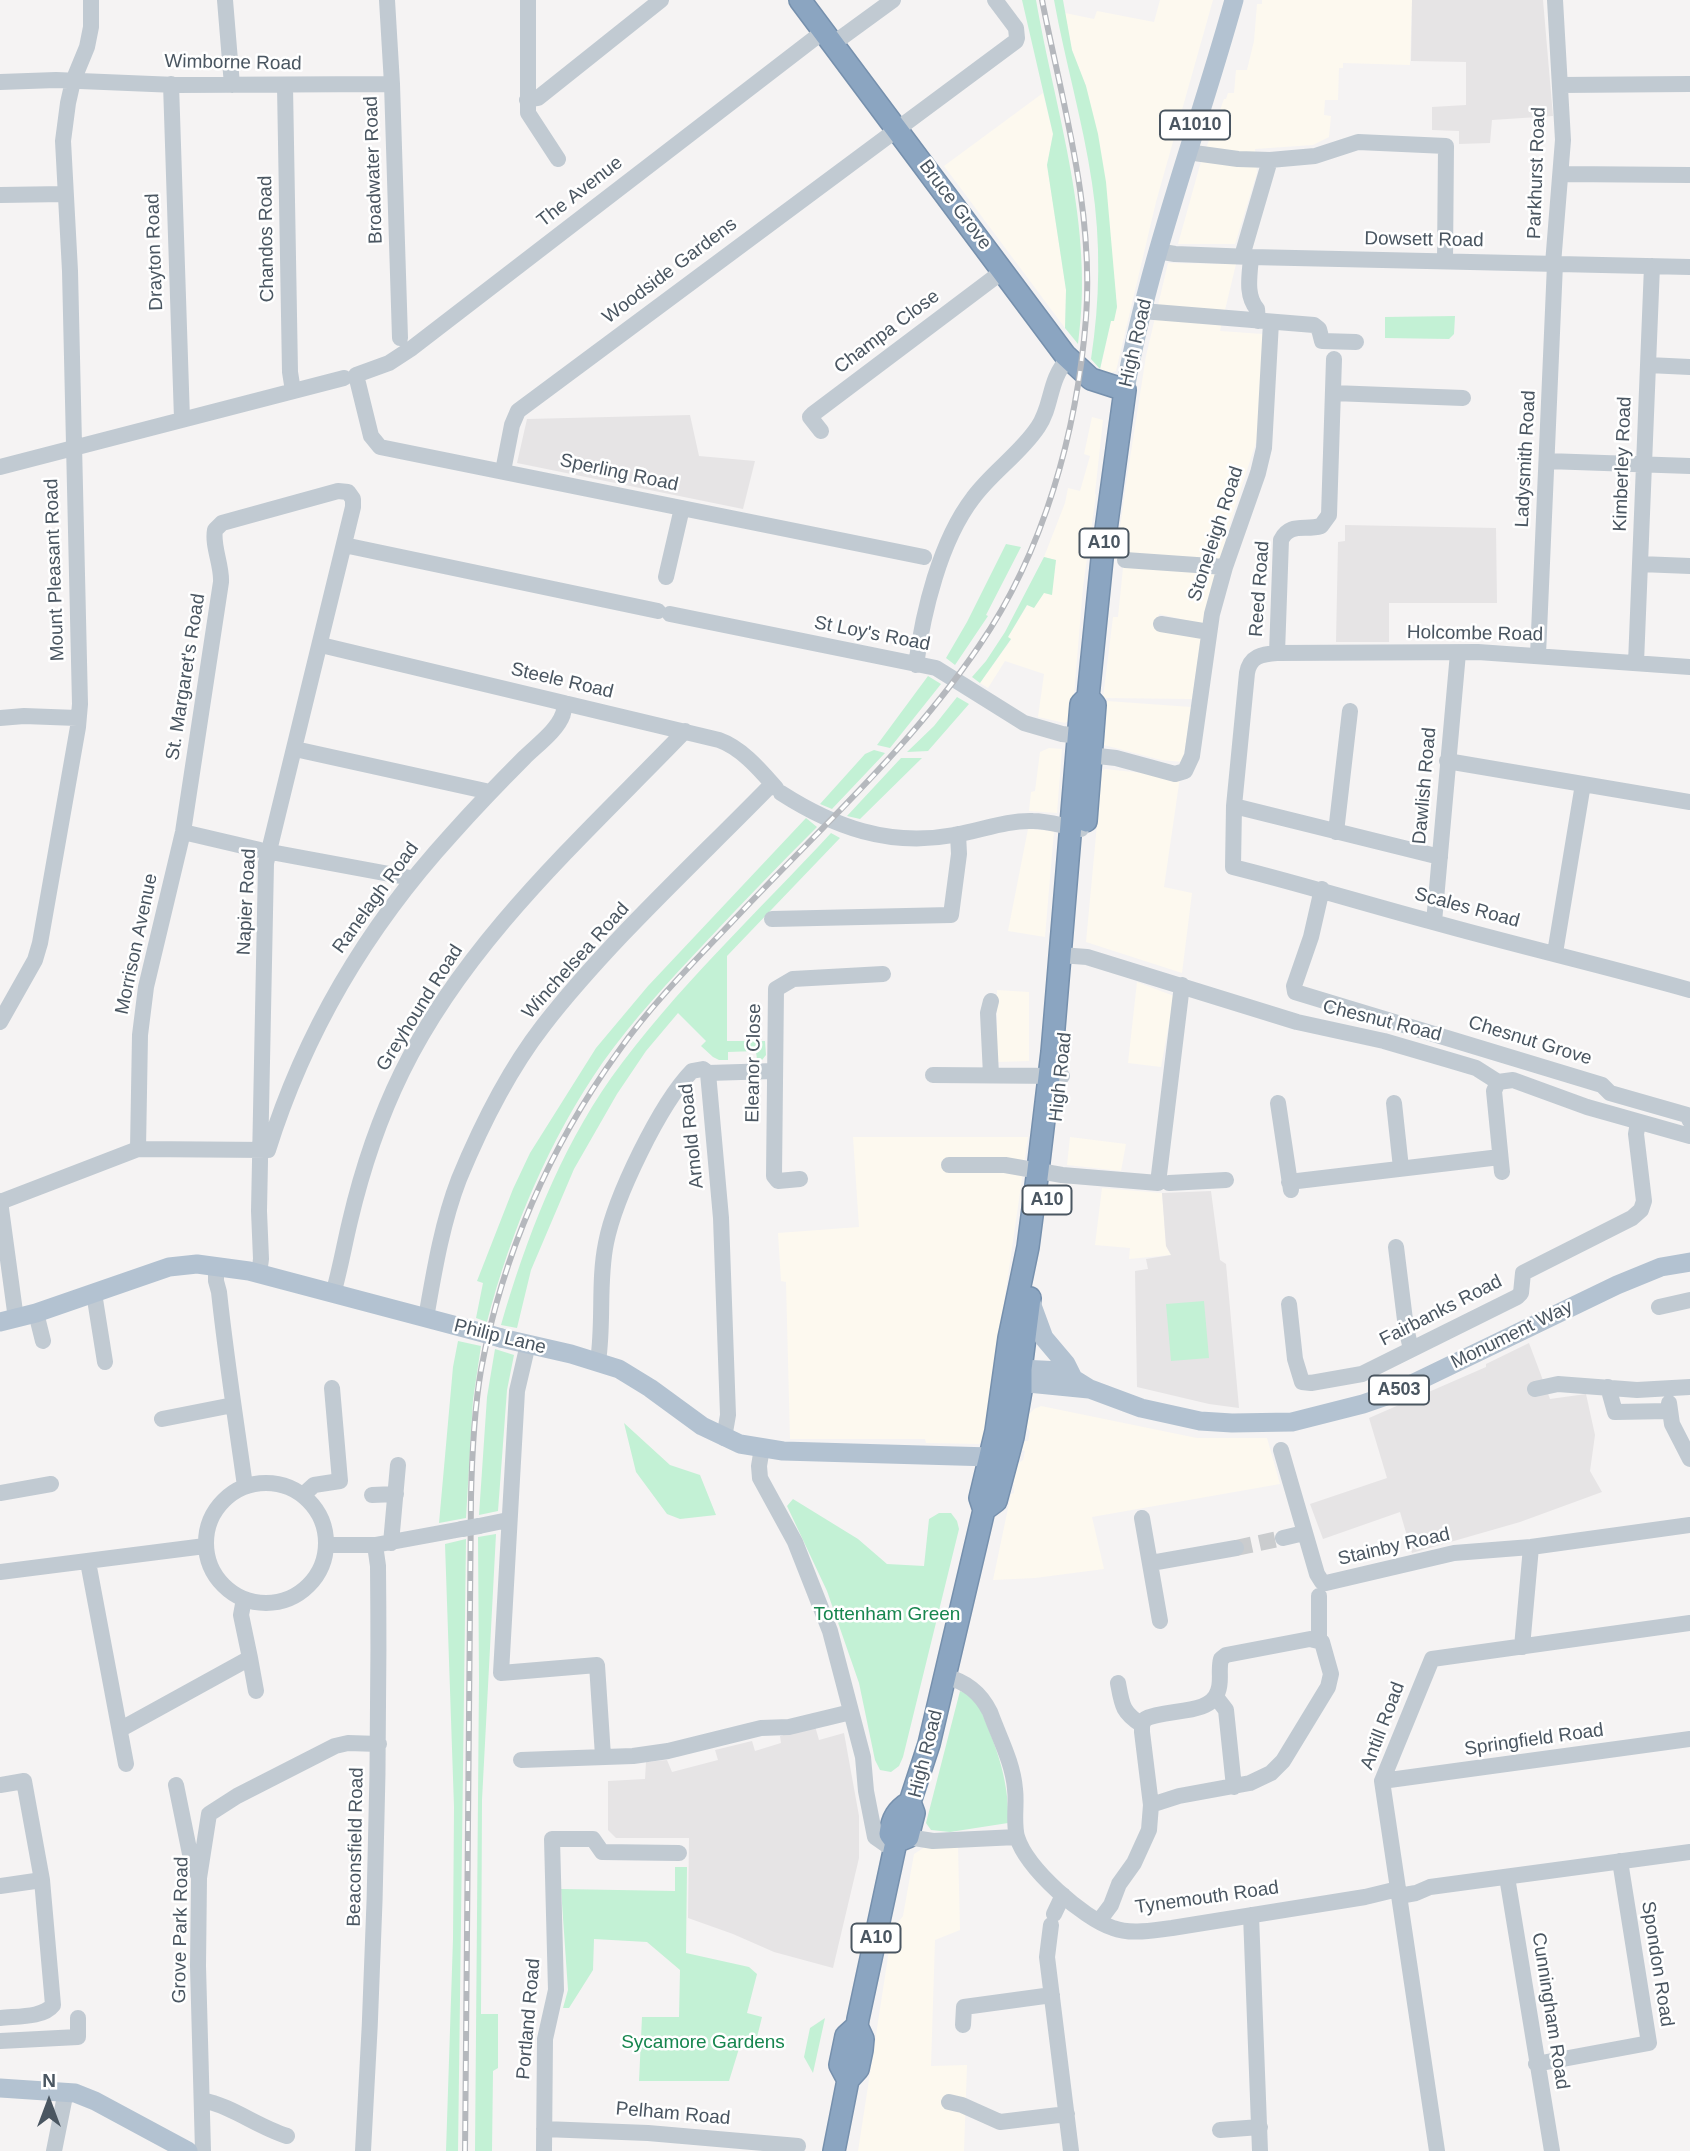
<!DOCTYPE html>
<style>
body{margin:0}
#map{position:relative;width:1690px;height:2151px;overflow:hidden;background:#f5f3f3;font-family:Helvetica,sans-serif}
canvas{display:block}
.north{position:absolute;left:14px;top:2067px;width:70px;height:70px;-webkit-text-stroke:5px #fff;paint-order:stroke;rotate:0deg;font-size:19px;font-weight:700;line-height:28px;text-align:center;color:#4a5661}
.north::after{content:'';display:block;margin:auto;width:24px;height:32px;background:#4a5661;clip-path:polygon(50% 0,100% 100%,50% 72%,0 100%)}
</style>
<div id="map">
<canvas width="1690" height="2151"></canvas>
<div class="north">N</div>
</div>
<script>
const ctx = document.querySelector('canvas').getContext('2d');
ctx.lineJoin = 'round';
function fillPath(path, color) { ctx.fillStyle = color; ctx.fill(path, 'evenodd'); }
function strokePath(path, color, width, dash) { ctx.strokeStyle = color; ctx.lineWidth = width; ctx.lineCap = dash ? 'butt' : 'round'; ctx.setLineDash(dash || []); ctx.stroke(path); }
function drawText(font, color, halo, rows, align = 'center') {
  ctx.font = font + ' Helvetica,sans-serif'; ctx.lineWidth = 5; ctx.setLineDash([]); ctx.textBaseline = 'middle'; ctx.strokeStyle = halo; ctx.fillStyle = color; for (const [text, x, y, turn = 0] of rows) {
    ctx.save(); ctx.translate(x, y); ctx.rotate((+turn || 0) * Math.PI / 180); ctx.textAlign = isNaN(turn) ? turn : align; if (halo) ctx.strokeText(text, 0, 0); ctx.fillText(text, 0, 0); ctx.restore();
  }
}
const commercial = new Path2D(`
 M 1160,0 L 1213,0 L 1156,202 L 1116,371 L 1110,373 L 1100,371 L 1111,321 L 1117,307 L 1110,237 L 1086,86 L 1072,50 L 1065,13 L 1094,19 L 1097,11 L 1154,22 Z
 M 1262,0 L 1412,0 L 1410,65 L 1343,63 L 1343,68 L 1339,68 L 1338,100 L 1325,100 L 1324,115 L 1331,116 L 1329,137 L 1313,145 L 1255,149 L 1257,173 L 1235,244 L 1178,244 L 1200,165 L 1224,99 L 1226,99 L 1228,93 L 1234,93 L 1236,70 L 1247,70 L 1254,41 L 1257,4 L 1262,4 Z
 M 1043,93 L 1053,134 L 1047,165 L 1066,290 L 1065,328 L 944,166 Z
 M 1168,263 L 1236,264 L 1220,331 L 1263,334 L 1259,433 L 1231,520 L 1203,624 L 1159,614 L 1158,631 L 1201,638 L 1192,699 L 1103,698 L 1113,617 L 1118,617 L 1124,558 L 1116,557 L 1126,484 L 1146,356 Z
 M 1092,417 L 1103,420 L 1095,493 L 1096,495 L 1083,587 L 1072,719 L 1065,723 L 1038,717 L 1044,674 L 1005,661 L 988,688 L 980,683 L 1011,640 L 1008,637 L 1028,604 L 1044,592 L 1051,595 L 1056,560 L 1044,557 L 1065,503 L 1068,488 L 1080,491 L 1090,456 L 1084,454 Z
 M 1107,701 L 1191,707 L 1183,762 L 1161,760 L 1104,745 Z
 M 1049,748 L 1062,749 L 1057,813 L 1029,811 L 1031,792 L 1035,791 L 1040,752 Z
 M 1105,769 L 1180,777 L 1164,887 L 1192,893 L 1182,973 L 1086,942 L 1102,771 Z
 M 1028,829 L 1054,831 L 1045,937 L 1008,931 Z
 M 1137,982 L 1174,996 L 1161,1067 L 1128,1063 Z
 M 997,990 L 1029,992 L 1029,1061 L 997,1062 Z
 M 853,1137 L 1028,1137 L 995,1366 L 993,1366 L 988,1417 L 982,1441 L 979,1444 L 926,1443 L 925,1439 L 790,1439 L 786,1282 L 781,1281 L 778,1233 L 859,1227 Z
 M 1070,1137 L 1126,1144 L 1121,1171 L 1067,1165 Z
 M 1102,1188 L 1162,1193 L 1166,1246 L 1171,1255 L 1129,1259 L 1130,1248 L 1095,1245 Z
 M 1041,1406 L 1197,1438 L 1267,1438 L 1280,1484 L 1092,1517 L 1104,1569 L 1035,1578 L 993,1580 L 1011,1494 L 1014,1493 L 1013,1467 L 1023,1460 L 1025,1451 L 1022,1450 L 1023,1441 L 1028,1441 L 1030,1432 L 1027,1427 L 1028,1415 L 1034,1409 Z
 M 928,1845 L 958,1845 L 960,1930 L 935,1940 L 931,2066 L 967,2065 L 964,2151 L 858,2151 L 892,1931 L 903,1916 L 914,1854 Z`);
const education = new Path2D(`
 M 1412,0 L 1543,0 L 1553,116 L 1492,120 L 1490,143 L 1459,144 L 1459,131 L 1432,130 L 1432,107 L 1466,105 L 1466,62 L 1411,61 Z
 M 690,415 L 699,456 L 755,461 L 743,509 L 517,463 L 527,419 Z
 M 1345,525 L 1496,528 L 1497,603 L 1389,603 L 1389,642 L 1336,642 L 1338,542 L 1345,541 Z
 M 1211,1191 L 1220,1260 L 1226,1264 L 1239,1408 L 1209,1404 L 1137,1387 L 1135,1271 L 1148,1269 L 1146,1259 L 1171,1255 L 1166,1246 L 1162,1193 Z
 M 1529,1343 L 1550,1399 L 1586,1394 L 1595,1435 L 1590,1471 L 1602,1492 L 1520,1522 L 1412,1553 L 1400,1512 L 1323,1539 L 1310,1504 L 1387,1478 L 1369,1418 L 1486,1367 L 1486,1364 Z
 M 815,1726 L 819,1740 L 844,1733 L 859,1816 L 859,1858 L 833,1968 L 774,1952 L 733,1934 L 688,1918 L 689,1838 L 616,1838 L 608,1830 L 608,1781 L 645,1779 L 646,1762 L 667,1760 L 672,1772 L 718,1760 L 715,1750 L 752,1741 L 755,1751 L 781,1743 L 780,1736 Z`);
const green = new Path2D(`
 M 1022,0 L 1036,0 C 1056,115 1095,226 1078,344 L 1065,328 L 1066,290 L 1047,165 L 1053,134 Z
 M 1054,0 L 1063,0 L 1072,50 L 1086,86 L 1098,134 L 1106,182 L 1117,307 L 1114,321 L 1111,321 L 1100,369 L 1091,359 C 1100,301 1101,242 1092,183 C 1083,122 1065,61 1054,0 Z
 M 1455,316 L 1454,334 L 1449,339 L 1385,338 L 1385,317 Z
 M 1006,544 L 1021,547 L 986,615 L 988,616 L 955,665 L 946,658 L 967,622 Z
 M 1044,557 L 1056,560 L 1052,595 L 1044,593 L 1034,608 L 1027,605 L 1008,637 L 1011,639 L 980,683 L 972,677 L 986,661 L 1005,632 Z
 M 928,676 L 941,684 L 890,748 L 877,745 Z
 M 957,697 L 969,704 L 928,751 L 907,752 L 934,726 Z
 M 874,750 L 885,753 L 832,809 L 820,804 L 865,754 Z
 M 901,758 L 922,758 L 860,819 L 847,816 Z
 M 806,818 L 817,827 C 778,866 740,905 703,945 C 668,982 633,1020 603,1062 C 549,1140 511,1230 487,1322 L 476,1318 L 483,1283 L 477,1281 L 513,1189 L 530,1153 L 596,1048 L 648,986 Z
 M 831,833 L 840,838 L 727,956 L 727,1041 L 765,1041 L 766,1055 L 762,1060 L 757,1060 L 756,1051 L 728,1052 L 728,1060 L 719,1060 L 713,1057 L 701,1046 L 706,1041 L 678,1013 L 646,1051 L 617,1094 L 574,1169 L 531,1270 L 517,1328 L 501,1325 C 526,1239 559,1152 611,1078 C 675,989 757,913 831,833 Z
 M 1204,1301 L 1209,1358 L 1171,1361 L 1166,1304 Z
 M 458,1341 L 481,1346 L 473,1400 L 466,1518 L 439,1523 L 453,1367 Z
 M 495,1349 L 514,1355 L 507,1390 L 498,1511 L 479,1515 L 487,1397 Z
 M 624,1423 L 670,1465 L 700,1475 L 716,1515 L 680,1519 L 667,1514 L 636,1472 Z
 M 793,1499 L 858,1539 L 887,1564 L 924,1566 L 929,1519 L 939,1513 L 951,1513 L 957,1521 L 959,1529 L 903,1757 L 899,1766 L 891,1772 L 880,1770 L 875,1760 L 859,1683 L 827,1591 L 787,1506 Z
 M 496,1534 L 482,1800 L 481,2014 L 498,2014 L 498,2068 L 493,2071 L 492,2151 L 475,2151 L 479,1679 L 478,1537 Z
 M 466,1539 L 458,2151 L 446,2151 L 453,1939 L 454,1807 L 445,1544 Z
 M 960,1691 L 975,1697 C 993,1738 1010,1777 1008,1823 L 950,1832 L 931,1830 L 926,1823 Z
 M 675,1867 L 687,1867 L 686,1953 L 749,1967 L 757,1974 L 747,2013 L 762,2017 L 755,2045 L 741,2042 L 729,2081 L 639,2081 L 642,2017 L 679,2017 L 680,1970 L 647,1942 L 594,1939 L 593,1970 L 569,2008 L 563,2008 L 568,1990 L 561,1889 L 675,1891 Z
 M 825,2018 L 813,2073 L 804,2057 L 810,2028 Z`);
const minorTunnel = new Path2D(`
 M 1236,1548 L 1283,1538`);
const minor = new Path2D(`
 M 225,0 L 232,85
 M 387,0 L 392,84 L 400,338
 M 528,0 L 528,113 L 558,159
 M 824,31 L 412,348 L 389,363 L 356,375 L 371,436 L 380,447 L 924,557
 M 834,43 L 893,0
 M 0,82 L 56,80 L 176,85 L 392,84
 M 171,84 L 182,419
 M 1560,85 L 1690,84
 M 285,86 L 290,372 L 293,391
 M 527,100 L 538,98 L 661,0
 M 1187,152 L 1238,159 L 1270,160 L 1315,156 L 1358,142 L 1446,146 L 1445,261
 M 1561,174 L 1690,175
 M 0,195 L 65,194
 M 1157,251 L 1175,254 L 1251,257 L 1690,267
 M 1242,256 L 1270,160
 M 1251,257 C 1250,274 1245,295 1257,309 L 1258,321
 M 1553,264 L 1563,140 L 1555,0
 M 1142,311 L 1314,325 L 1319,329 L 1322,341 L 1356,342
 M 1648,365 L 1690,367
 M 1333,393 L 1463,398
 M 821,431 L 810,417 L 813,414 L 1003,271
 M 1547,461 L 1690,466
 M 0,467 L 344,378
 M 503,471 L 512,425 L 518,411 L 1016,41 L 1017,38 L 1016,28 L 995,0
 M 344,545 L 658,611
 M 1125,560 L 1225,567
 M 1640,564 L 1690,566
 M 666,577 L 682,508
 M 670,614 L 936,668 L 1024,723 L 1062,734 L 1089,737
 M 1161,624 L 1209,632
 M 321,645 L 719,740 C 742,748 761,771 776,788
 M 1277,653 L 1281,540 C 1290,522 1305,531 1321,526 L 1329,515 L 1334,359
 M 1538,655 L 1555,264
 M 1636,663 L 1652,266
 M 916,665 C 923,612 940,541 973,498 C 992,472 1020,454 1038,427 C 1053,405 1048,380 1068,359
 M 1690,667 L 1478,652 L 1277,653 C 1262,654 1250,656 1247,673 L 1234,806 L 1233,867 C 1301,884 1366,904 1433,922 C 1519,946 1605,966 1690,990
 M 0,718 L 24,716 L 77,718
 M 295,749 L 490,792
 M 1080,754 L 1116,758 L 1175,774 L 1185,771 L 1192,756 L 1212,614 L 1225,567 L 1258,473 L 1264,448 L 1271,322
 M 1447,761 L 1690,802
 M 781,793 C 834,827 889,847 954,835 C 980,831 1006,820 1033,821 C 1049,821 1065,827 1081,829
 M 1234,806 L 1440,857
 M 183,832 L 260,850 L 411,878
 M 1336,832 L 1350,711
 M 1322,889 L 1311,937 L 1294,986 L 1295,992 L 1602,1085 L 1610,1093 L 1687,1115 L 1690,1121
 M 772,919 L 951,915 L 959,854 L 958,834
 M 1434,922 L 1458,653
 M 1555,953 L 1583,784
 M 1060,955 L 1087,957 L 1297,1022 L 1384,1041 L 1449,1060 L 1476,1068 L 1498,1082 L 1513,1080 L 1587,1107 L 1690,1136
 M 0,1022 L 35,960 L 40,943 L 78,727 L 80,704 L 70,271 L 63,141 L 68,103 L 73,81 L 87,47 L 91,27 L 91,0
 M 708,1073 L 721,1218 L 728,1415 L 724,1438
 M 933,1075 L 1062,1076
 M 991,1075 L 988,1013 L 991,1001
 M 1498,1082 L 1494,1091 L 1502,1172
 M 1278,1103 L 1291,1190
 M 1394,1103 L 1401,1168
 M 138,1149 L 140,1035 L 146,987 L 183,832 L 221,582 C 222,565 212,546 215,530 L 222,523 L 338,491 L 348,492 L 353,499 L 353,507 L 266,863 L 259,1211 L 261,1259 L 259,1274
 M 949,1165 L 1005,1165 L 1062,1175 L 1158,1183 L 1182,985
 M 800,1179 L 778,1181 L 774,1176 L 776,989 L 793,979 L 883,974
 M 1289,1182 L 1500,1157
 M 1169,1183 L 1226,1180
 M 0,1201 L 16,1319
 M 0,1202 L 138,1149 L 268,1150 C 305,1032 368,926 451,835 C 475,808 499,783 524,758 C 537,745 557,731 563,714 C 564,713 564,705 564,703
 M 1396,1247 L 1406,1328 L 1411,1349
 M 216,1266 L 216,1281 L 219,1292 C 226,1358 236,1421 245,1486
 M 94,1293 L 105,1362
 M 333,1294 C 340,1270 344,1246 350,1221 C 362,1170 379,1119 402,1072 C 467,939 584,836 685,731
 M 1289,1304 L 1295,1359 L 1302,1382 L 1311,1383 L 1362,1374 L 1517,1297 L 1521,1293 L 1523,1273 L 1632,1218 L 1641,1210 L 1644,1201 L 1636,1134 L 1638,1123
 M 1659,1307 L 1690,1300
 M 36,1313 L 43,1341
 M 426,1318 C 434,1272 442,1223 459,1179 C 480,1128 509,1070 543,1026 C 610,940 696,862 772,784
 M 528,1344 L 517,1391 L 501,1673 L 597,1665 L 603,1756
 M 598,1361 C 604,1322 598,1282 606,1243 C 615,1197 660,1104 692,1071 L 703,1069 L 708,1073 L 774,1071
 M 1608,1387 L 1615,1412 L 1668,1411
 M 1535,1389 L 1558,1384 L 1637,1390 L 1690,1387
 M 1669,1403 L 1672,1424 L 1690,1459
 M 162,1419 L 233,1405
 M 762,1448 L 759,1466 L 760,1478 L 795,1542 L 830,1631 L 863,1757 L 866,1791 L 875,1837 L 895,1851
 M 1281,1450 L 1317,1574 L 1322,1582 L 1326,1583 L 1454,1553 L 1531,1547 L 1690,1525
 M206 1543a60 60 0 1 1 120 0a60 60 0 1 1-120 0Z
 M 0,1493 L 51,1484
 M 303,1495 L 314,1485 L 340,1481 L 332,1388
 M 372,1495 L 396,1494
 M 1142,1518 L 1160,1621
 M 479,1526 L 508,1520
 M 1283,1538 L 1304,1533
 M 391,1543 L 398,1465
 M 326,1545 L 375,1545 L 462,1529
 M 88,1562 L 126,1764
 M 1151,1563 L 1236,1548
 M 0,1572 L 205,1546
 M 1319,1639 L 1319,1596
 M 1522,1647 L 1531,1547
 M 250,1658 L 256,1691
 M 945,1676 C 966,1682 980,1692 990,1712 C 999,1737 1013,1763 1015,1789 C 1017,1805 1013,1822 1017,1837 C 1027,1869 1083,1918 1113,1928 C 1131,1935 1154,1930 1172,1928 L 1365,1897 L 1398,1889
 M 1118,1683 C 1122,1705 1122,1712 1142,1725
 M 1216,1697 L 1226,1710 L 1234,1787
 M 121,1729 L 250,1658 L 241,1615 L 244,1599
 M 521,1760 L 633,1756 L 668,1751 L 761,1728 L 789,1727 L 851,1712
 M 1382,1781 L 1690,1739
 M 0,1785 L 24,1781 L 42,1880 L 0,1886
 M 176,1785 L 190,1854 L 198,1875
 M 908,1837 L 933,1841 L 1017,1837
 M 1507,1877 L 1552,2151
 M 1399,1896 L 1416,1893 L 1430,1887 L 1690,1852
 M 1054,1914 L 1063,1895
 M 1251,1915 L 1260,2151
 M 1099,1921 L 1111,1905 L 1119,1884 L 1134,1863 L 1149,1830 L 1151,1805 L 1142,1732 L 1142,1725 L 1145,1719 C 1166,1708 1211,1716 1218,1691 C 1222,1681 1218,1670 1221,1659 L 1226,1655 L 1310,1639 L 1322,1642 L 1331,1674 L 1328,1687 L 1283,1761 L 1271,1773 L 1250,1783 L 1179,1796 L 1151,1805
 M 1051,1925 L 1047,1957 L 1071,2151
 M 0,2018 C 16,2016 43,2018 53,2005 L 42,1880
 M 963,2025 L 964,2007 L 1052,1995
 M 0,2041 L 78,2037 L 78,2018
 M 1536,2064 L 1649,2043 L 1620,1861
 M 202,2100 C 232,2106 258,2127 287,2136
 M 949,2102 L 962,2105 L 1000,2122 L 1067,2114
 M 544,2129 L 648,2133 L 798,2146
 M 1220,2130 L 1260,2127
 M 54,2151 L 66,2091
 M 203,2151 L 198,1966 L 199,1878 L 209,1814 L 237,1796 L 335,1746 L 348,1743 L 379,1744
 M 363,2151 C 375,1956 380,1761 378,1566 L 375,1545
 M 544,2151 L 545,2039 L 556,1990 L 552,1839 L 593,1839 L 602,1852 L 679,1853
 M 1437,2151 L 1382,1781 L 1432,1659 L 1690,1623`);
const major = new Path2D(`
 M 1125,390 C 1149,257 1198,130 1234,0
 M 1030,1300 L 1044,1338 L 1066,1364 L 1072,1376
 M 0,1322 L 36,1313 L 169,1267 L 197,1264 L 249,1271 L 487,1334
 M 501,1338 L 571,1354 L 619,1369 L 650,1388 L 702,1426 L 740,1444 L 783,1451 L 991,1457
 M 1007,1373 L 1021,1369 L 1061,1371 L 1090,1389 L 1141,1408 L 1200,1421 L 1232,1423 L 1292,1422 L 1363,1404 L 1389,1395 L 1617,1285 L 1661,1267 L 1690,1262
 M 1009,1376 L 1028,1383 L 1089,1389
 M 0,2088 L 75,2093 L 95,2101 L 188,2151`);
const highway = new Path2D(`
 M 800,0 L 1065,355 L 1091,379 L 1125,390 L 1102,559 L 1088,697 L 1081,704 L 1052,1052 L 1038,1170 L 1028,1247 L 1009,1338 L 996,1431 L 980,1498 L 984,1510 L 929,1744 L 910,1802 L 914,1813 L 908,1837 L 896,1842
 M 1086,821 L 1095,705 L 1088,697
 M 984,1510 L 996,1501 L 1013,1437 L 1021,1391 L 1021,1369 L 1030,1298
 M 896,1842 L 890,1834 C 892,1818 897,1810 910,1802
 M 848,2080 L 840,2065 L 846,2036 L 857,2026
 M 834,2151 L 848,2080 L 858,2069 L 862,2050 L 863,2039 L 857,2026 L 858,2019 L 896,1842`);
const rail = new Path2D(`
 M 465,2151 L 471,1497 C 472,1454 474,1411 481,1370 C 502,1256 550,1146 618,1052 C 655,999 703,953 747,906 C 827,822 914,742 979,646 C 1044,551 1077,432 1086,318 C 1094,209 1063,106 1042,0`);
const minorBridge = new Path2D(`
 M 462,1529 L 479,1526`);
const majorBridge = new Path2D(`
 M 487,1334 L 501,1338`);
const shields = [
 [1195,125,70],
 [1104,543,49],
 [1047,1200,49],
 [1399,1390,60],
 [876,1938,49]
];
const shieldNames = [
 ["A1010",1195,125],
 ["A10",1104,543],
 ["A10",1047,1200],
 ["A503",1399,1390],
 ["A10",876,1938]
];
const streetNames = [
 ["Wimborne Road",233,63,1],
 ["Broadwater Road",374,170,-92],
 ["Parkhurst Road",1537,173,-88],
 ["The Avenue",580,192,-38],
 ["Bruce Grove",955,205,53],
 ["Chandos Road",267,239,-91],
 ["Dowsett Road",1424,240,1],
 ["Drayton Road",155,252,-92],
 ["Woodside Gardens",670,271,-37],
 ["Champa Close",887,332,-37],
 ["High Road",1136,343,-77],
 ["Ladysmith Road",1526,459,-87],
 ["Kimberley Road",1623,464,-88],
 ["Sperling Road",619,473,12],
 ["Stoneleigh Road",1216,534,-72],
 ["Mount Pleasant Road",55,570,-92],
 ["Reed Road",1260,589,-86],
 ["St Loy's Road",872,634,11],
 ["Holcombe Road",1475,634,1],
 ["St. Margaret's Road",186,677,-81],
 ["Steele Road",562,681,13],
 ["Dawlish Road",1425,786,-85],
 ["Ranelagh Road",376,898,-54],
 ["Napier Road",247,902,-87],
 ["Scales Road",1467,908,15],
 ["Morrison Avenue",137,944,-78],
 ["Winchelsea Road",576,961,-48],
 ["Greyhound Road",420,1008,-58],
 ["Chesnut Road",1382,1021,14],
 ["Chesnut Grove",1530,1041,17],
 ["Eleanor Close",754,1063,-89],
 ["High Road",1061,1077,-84],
 ["Arnold Road",692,1136,-96],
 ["Fairbanks Road",1441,1311,-27],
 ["Monument Way",1512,1335,-26],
 ["Philip Lane",500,1337,14],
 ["Stainby Road",1394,1547,-13],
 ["Antill Road",1383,1726,-69],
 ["Springfield Road",1534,1740,-8],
 ["High Road",926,1754,-76],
 ["Beaconsfield Road",356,1847,-89],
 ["Tynemouth Road",1207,1898,-8],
 ["Grove Park Road",181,1930,-89],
 ["Spondon Road",1657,1964,81],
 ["Cunningham Road",1550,2011,81],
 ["Portland Road",529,2019,-85],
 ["Pelham Road",673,2114,5]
];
const parkNames = [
 ["Tottenham Green",887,1615],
 ["Sycamore Gardens",703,2043]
];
fillPath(commercial, '#fdf9ef');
fillPath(education, '#e6e4e5');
fillPath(green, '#c3f1d5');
strokePath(minorTunnel, '#caccce', 16, [16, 8]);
strokePath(highway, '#7690ad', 24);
strokePath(minor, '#c1cad2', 16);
strokePath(major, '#b3c2d1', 19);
strokePath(highway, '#8ba5c1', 21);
strokePath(rail, '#b5b8bd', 6);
strokePath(rail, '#fff', 3.5, [10]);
strokePath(minorBridge, '#c1cad2', 16);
strokePath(majorBridge, '#b3c2d1', 19);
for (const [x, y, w] of shields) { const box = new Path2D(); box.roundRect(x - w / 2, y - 14.5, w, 29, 5); ctx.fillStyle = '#fff'; ctx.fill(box); strokePath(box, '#4a5661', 2); }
drawText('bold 18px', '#4a5661', null, shieldNames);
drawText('19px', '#4a5661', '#fff', streetNames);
drawText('19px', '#17864f', '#fff', parkNames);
</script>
